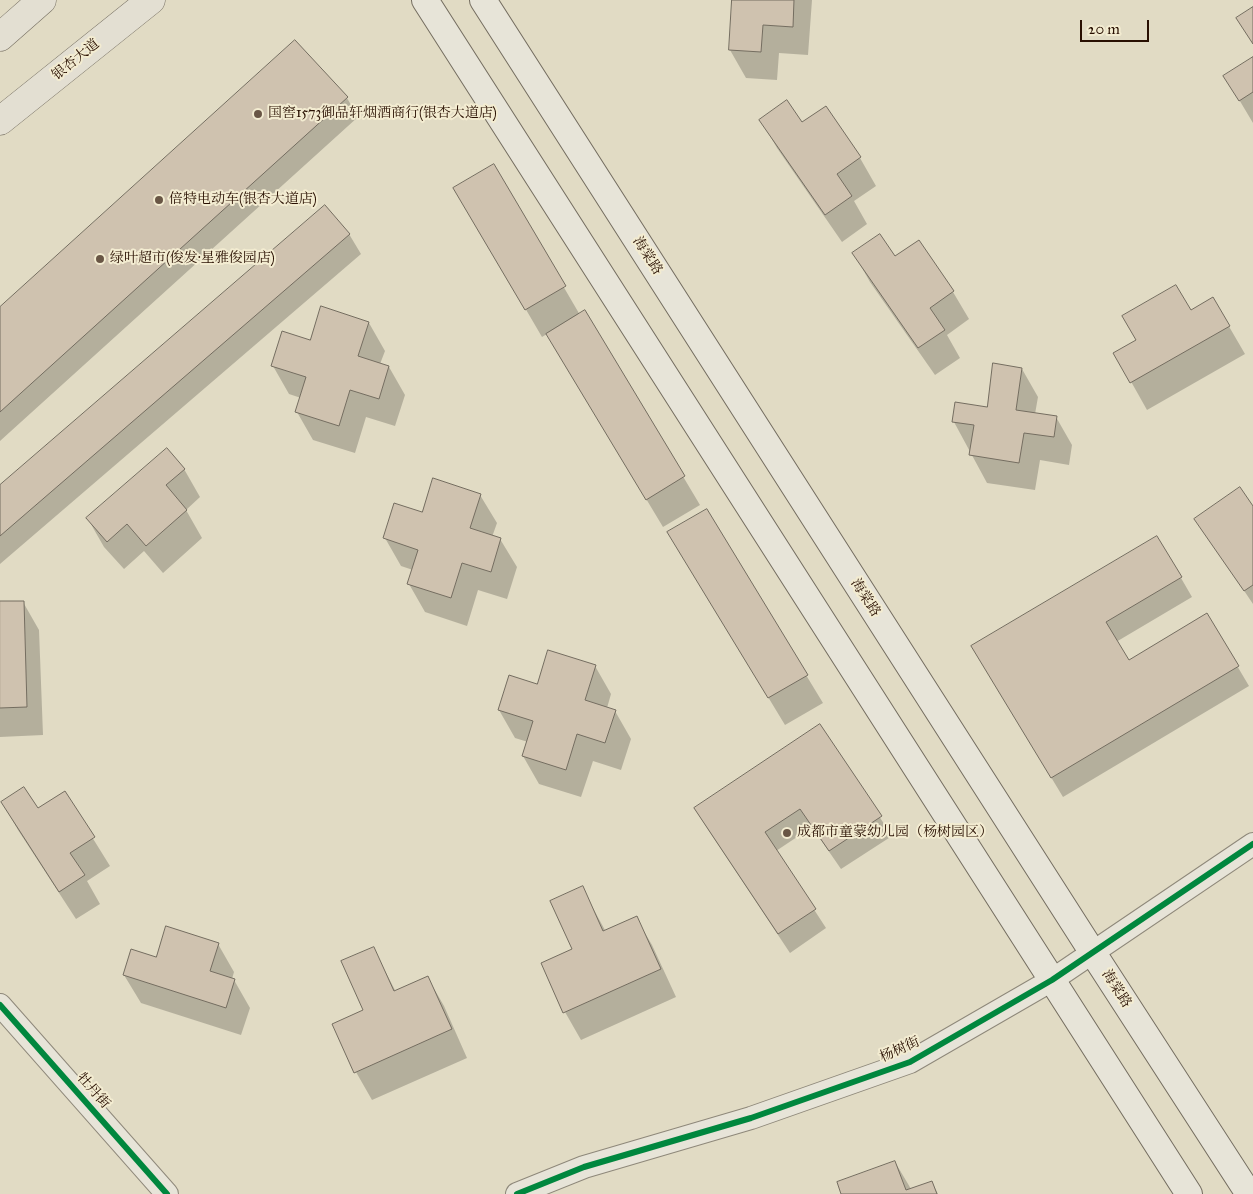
<!DOCTYPE html>
<meta charset="utf-8">
<style>
body{margin:0}
#map{position:relative;width:1253px;height:1194px;overflow:hidden;background:#e1dbc4;font-family:"IM FELL Great Primer",serif}
canvas{display:block}
.scale{position:absolute;left:1080px;top:20px;width:69px;height:22px;box-sizing:border-box;border:2px solid #280f01;border-top:0;padding-left:6px;font-size:15px;line-height:18px;white-space:nowrap;color:#280f01;-webkit-text-stroke:4px #f3ecd1;paint-order:stroke}
</style>
<div id="map">
<canvas width="1253" height="1194"></canvas>
<div class="scale">20 m</div>
</div>
<script>
const ctx = document.querySelector('canvas').getContext('2d');
ctx.lineJoin = 'round';
function fillPath(path, color) { ctx.fillStyle = color; ctx.fill(path, 'evenodd'); }
function strokePath(path, color, width, dash) { ctx.strokeStyle = color; ctx.lineWidth = width; ctx.lineCap = dash ? 'butt' : 'round'; ctx.setLineDash(dash || []); ctx.stroke(path); }
function drawText(font, color, halo, rows, align = 'center') {
  ctx.font = font + ' "IM FELL Great Primer","Noto Serif SC",serif'; ctx.lineWidth = 4; ctx.setLineDash([]); ctx.textBaseline = 'middle'; ctx.strokeStyle = halo; ctx.fillStyle = color; for (const [text, x, y, turn = 0] of rows) {
    ctx.save(); ctx.translate(x, y); ctx.rotate((+turn || 0) * Math.PI / 180); ctx.textAlign = isNaN(turn) ? turn : align; if (halo) ctx.strokeText(text, 0, 0); ctx.fillText(text, 0, 0); ctx.restore();
  }
}
const shadow = new Path2D(`
 M 733,0 L 812,0 L 808,55 L 779,53 L 777,80 L 746,78 L 730,50 Z
 M 1253,58 L 1253,123 L 1225,76 Z
 M 347,98 L 358,117 L 0,441 L 0,308 Z
 M 825,108 L 860,158 L 876,186 L 854,201 L 867,224 L 842,242 L 777,148 L 761,120 L 802,124 Z
 M 493,166 L 580,315 L 585,312 L 700,505 L 663,527 L 547,334 L 542,337 L 455,188 Z
 M 349,234 L 361,254 L 0,564 L 0,486 Z
 M 854,254 L 895,258 L 953,292 L 969,319 L 947,335 L 960,358 L 935,375 L 870,282 Z
 M 1213,299 L 1245,354 L 1147,410 L 1115,353 Z
 M 369,323 L 385,351 L 380,364 L 389,367 L 405,395 L 395,426 L 366,417 L 355,453 L 313,440 L 297,412 L 301,398 L 289,394 L 273,366 L 311,341 Z
 M 1022,369 L 1038,397 L 1035,414 L 1056,417 L 1072,445 L 1069,465 L 1040,460 L 1035,490 L 987,483 L 954,422 L 988,409 Z
 M 184,469 L 200,497 L 186,510 L 202,538 L 163,573 L 144,551 L 124,569 L 104,547 L 88,519 Z
 M 480,495 L 497,523 L 492,537 L 500,539 L 517,567 L 507,599 L 478,590 L 467,626 L 425,612 L 409,584 L 413,570 L 401,566 L 385,538 L 423,514 Z
 M 1253,508 L 1253,604 L 1196,519 Z
 M 685,560 L 806,675 L 823,703 L 785,725 Z
 M 1181,578 L 1192,597 L 1116,642 L 1128,662 L 1207,615 L 1249,686 L 1063,797 L 984,666 Z
 M 23,602 L 39,630 L 43,735 L 0,737 L 0,603 Z
 M 595,666 L 611,694 L 607,708 L 615,711 L 631,739 L 621,770 L 593,761 L 581,797 L 539,784 L 523,756 L 528,742 L 515,738 L 499,710 Z
 M 820,726 L 892,836 L 841,869 L 812,827 L 776,851 L 826,928 L 790,953 L 707,828 L 695,809 Z
 M 64,792 L 110,866 L 87,881 L 100,904 L 76,919 L 18,830 L 2,802 L 37,810 Z
 M 582,888 L 606,932 L 636,918 L 652,945 L 676,997 L 581,1040 L 565,1012 L 543,964 L 574,950 Z
 M 218,944 L 234,972 L 232,979 L 234,980 L 250,1008 L 241,1035 L 141,1003 L 124,975 L 157,958 Z
 M 373,948 L 396,992 L 428,978 L 444,1006 L 467,1058 L 372,1100 L 356,1072 L 334,1024 L 365,1010 Z
 M 895,1162 L 911,1189 L 932,1182 L 938,1194 L 843,1194 Z`);
const building = new Path2D(`
 M 732,0 L 794,0 L 793,27 L 763,25 L 761,52 L 729,50 Z
 M 1253,7 L 1253,44 L 1236,18 Z
 M 295,40 L 348,97 L 0,412 L 0,307 Z
 M 1253,57 L 1253,92 L 1239,101 L 1223,76 Z
 M 787,100 L 802,122 L 826,106 L 861,157 L 837,174 L 852,196 L 825,215 L 759,120 Z
 M 494,164 L 566,286 L 525,310 L 453,188 Z
 M 325,205 L 350,234 L 0,536 L 0,485 Z
 M 880,234 L 895,256 L 919,240 L 954,291 L 930,308 L 945,330 L 918,348 L 852,253 Z
 M 1176,285 L 1191,310 L 1213,297 L 1230,326 L 1130,383 L 1113,353 L 1136,340 L 1122,316 Z
 M 321,306 L 369,322 L 358,356 L 389,366 L 379,399 L 350,390 L 339,426 L 295,412 L 306,377 L 271,366 L 282,331 L 310,340 Z
 M 585,310 L 685,476 L 646,500 L 546,334 Z
 M 993,363 L 1022,368 L 1016,410 L 1057,416 L 1054,437 L 1024,433 L 1019,463 L 969,455 L 974,425 L 952,422 L 955,402 L 987,407 Z
 M 167,448 L 185,469 L 166,485 L 187,510 L 146,546 L 127,524 L 107,542 L 86,518 Z
 M 433,478 L 481,494 L 470,528 L 501,538 L 491,572 L 462,563 L 451,598 L 407,584 L 418,550 L 383,538 L 394,503 L 422,512 Z
 M 1240,487 L 1253,506 L 1253,585 L 1244,591 L 1194,519 Z
 M 707,509 L 808,675 L 768,698 L 667,532 Z
 M 1157,536 L 1182,577 L 1106,622 L 1129,660 L 1207,613 L 1239,666 L 1051,778 L 971,646 Z
 M 0,601 L 24,601 L 27,707 L 0,708 Z
 M 548,650 L 596,665 L 585,700 L 616,710 L 605,743 L 577,734 L 566,770 L 522,756 L 533,721 L 498,710 L 509,675 L 537,684 Z
 M 820,724 L 882,816 L 829,851 L 800,809 L 765,832 L 816,909 L 778,934 L 694,808 Z
 M 24,787 L 38,808 L 65,791 L 95,837 L 70,853 L 85,875 L 59,892 L 1,802 Z
 M 583,886 L 603,931 L 637,916 L 661,969 L 563,1013 L 541,963 L 572,949 L 550,901 Z
 M 166,926 L 219,943 L 210,971 L 235,979 L 226,1008 L 123,975 L 131,949 L 156,957 Z
 M 374,947 L 394,991 L 428,976 L 452,1029 L 354,1073 L 332,1024 L 363,1010 L 341,961 Z
 M 895,1161 L 906,1190 L 932,1181 L 937,1194 L 841,1194 L 837,1182 Z`);
const tertiary = new Path2D(`
 M 0,1005 L 167,1194
 M 517,1194 L 584,1167 L 751,1118 L 910,1062 L 1052,980 L 1253,844`);
const secondary = new Path2D(`
 M 425,0 L 1189,1194
 M 483,0 L 1093,953 L 1249,1194`);
const primary = new Path2D(`
 M 0,37 L 42,0
 M 0,121 L 151,0`);
const cycleway = new Path2D(`
 M 0,1005 L 167,1194
 M 517,1194 L 584,1167 L 751,1118 L 910,1062 L 1052,980 L 1253,844`);
const markers = [
 [258,114,5,"#695645"],
 [159,200,5,"#695645"],
 [100,259,5,"#695645"],
 [787,833,5,"#695645"]
];
const streetNames = [
 ["银杏大道",76,60,-39],
 ["海棠路",647,256,57],
 ["海棠路",865,598,57],
 ["海棠路",1116,989,57],
 ["杨树街",900,1050,-24],
 ["牡丹街",93,1091,49]
];
const poiNames = [
 ["国窖1573御品轩烟酒商行(银杏大道店)",268,114],
 ["倍特电动车(银杏大道店)",169,200],
 ["绿叶超市(俊发·星雅俊园店)",110,259],
 ["成都市童蒙幼儿园（杨树园区）",797,833]
];
fillPath(shadow, '#0003');
fillPath(building, '#cfc2af');
strokePath(building, '#746d60', 1);
strokePath(tertiary, '#8e887a', 24);
strokePath(secondary, '#746d60', 28);
strokePath(primary, '#746d60', 29);
strokePath(tertiary, '#e7e4d8', 22);
strokePath(secondary, '#e7e4d8', 26);
strokePath(primary, '#e3dfd2', 28);
strokePath(cycleway, '#00873e', 6);
for (const [x, y, r, color] of markers) { const dot = new Path2D(); dot.arc(x, y, r, 0, 2 * Math.PI); ctx.fillStyle = color; ctx.fill(dot); strokePath(dot, '#f3ecd1', 2); }
drawText('14px', '#280f01', '#f3ecd1', streetNames);
drawText('14px', '#280f01', '#f3ecd1', poiNames, 'left');
</script>
